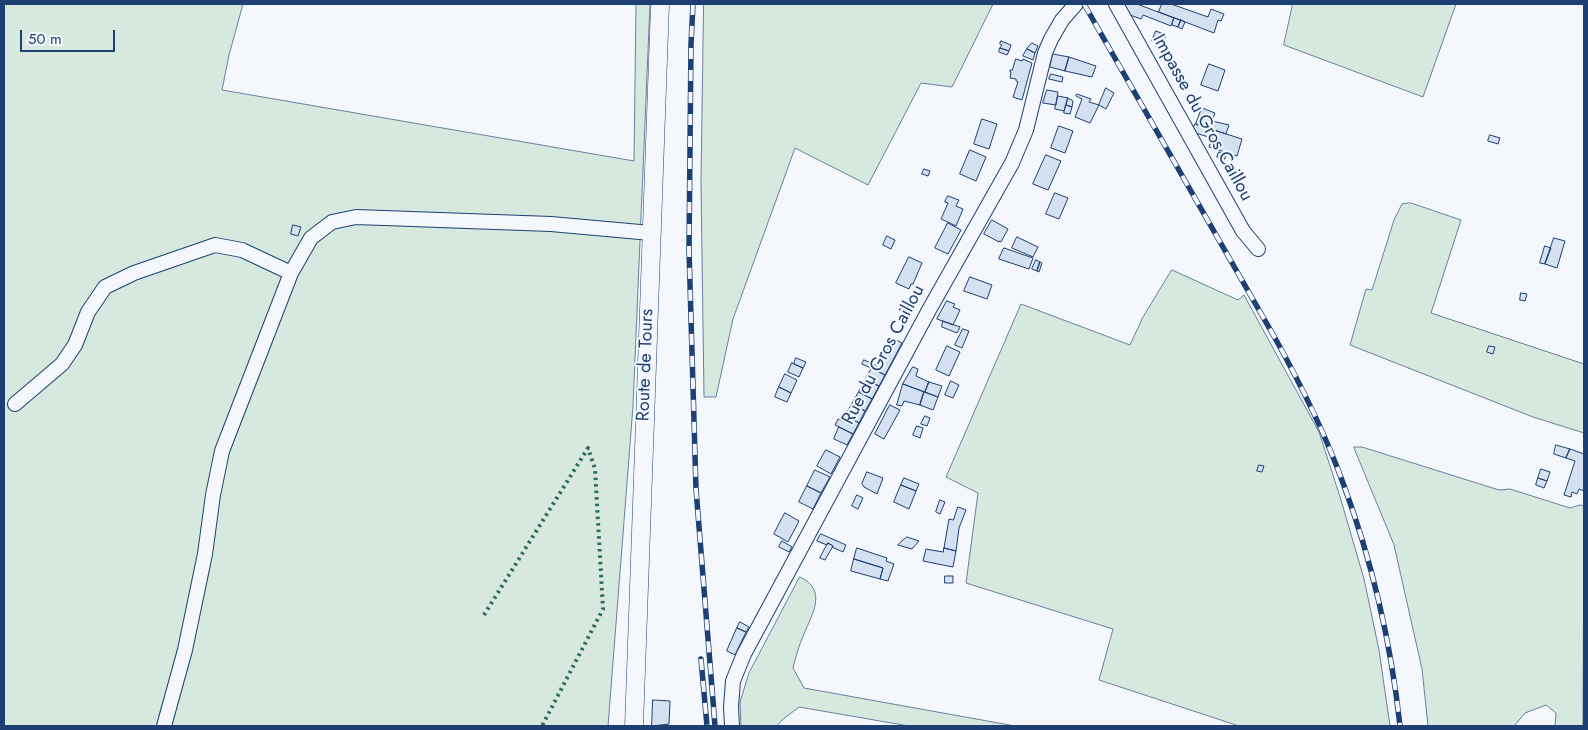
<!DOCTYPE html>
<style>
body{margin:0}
#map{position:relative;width:1588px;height:730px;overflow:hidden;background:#f4f7fb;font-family:Jost,sans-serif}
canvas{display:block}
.frame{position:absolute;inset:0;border:5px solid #1d3f73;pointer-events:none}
.scale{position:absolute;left:20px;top:30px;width:95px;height:22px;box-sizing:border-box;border:2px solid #1d3f73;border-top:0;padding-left:6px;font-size:15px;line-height:18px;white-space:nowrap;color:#1d3f73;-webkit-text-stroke:4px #f4f7fb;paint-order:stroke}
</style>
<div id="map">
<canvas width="1588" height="730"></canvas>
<div class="frame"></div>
<div class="scale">50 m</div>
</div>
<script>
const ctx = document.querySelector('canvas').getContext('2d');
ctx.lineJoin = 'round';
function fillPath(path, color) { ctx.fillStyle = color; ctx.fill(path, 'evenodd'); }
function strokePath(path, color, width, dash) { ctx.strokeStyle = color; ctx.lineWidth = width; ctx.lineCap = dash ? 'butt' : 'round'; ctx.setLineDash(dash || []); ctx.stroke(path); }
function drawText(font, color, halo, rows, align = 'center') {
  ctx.font = font + ' Jost,sans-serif'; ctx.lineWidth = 4; ctx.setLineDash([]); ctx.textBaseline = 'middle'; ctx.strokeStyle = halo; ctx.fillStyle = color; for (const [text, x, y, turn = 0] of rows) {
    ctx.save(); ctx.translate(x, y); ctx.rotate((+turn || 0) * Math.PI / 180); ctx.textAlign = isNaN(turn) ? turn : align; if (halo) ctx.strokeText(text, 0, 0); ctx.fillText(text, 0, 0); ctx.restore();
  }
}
const green = new Path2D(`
 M 4,4 L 243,4 L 229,55 L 222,90 L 634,161 L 636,4 L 650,4 L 633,406 L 608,726 L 4,726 Z
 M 704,4 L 993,4 L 952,87 L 921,83 L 868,185 L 795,148 L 733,319 L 716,397 L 704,397 L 701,182 Z
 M 1293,4 L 1456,4 L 1423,97 L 1284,45 Z
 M 1411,203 L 1461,220 L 1431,313 L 1584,364 L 1584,433 L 1533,417 L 1350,345 L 1366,289 L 1372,290 L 1394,220 L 1402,204 Z
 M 1172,270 L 1238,300 L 1244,295 L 1319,432 L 1341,500 L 1364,579 L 1379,650 L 1390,726 L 1239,726 L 1099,680 L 1113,629 L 966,583 L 978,493 L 946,477 L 1021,304 L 1130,345 L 1143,317 Z
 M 1354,447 L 1362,447 L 1499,490 L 1510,489 L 1570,508 L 1580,505 L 1584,506 L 1583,726 L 1555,726 L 1556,713 L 1546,705 L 1525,713 L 1514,726 L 1428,726 L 1422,669 L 1394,545 Z
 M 800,577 C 828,590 812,614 804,634 C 799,645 796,656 793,668 L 804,688 L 1015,726 L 909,726 L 799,707 L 782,720 L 777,726 L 741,726 L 740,702 L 749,673 Z`);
const building = new Path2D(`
 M 1123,4 L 1137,4 L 1174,18 L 1171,26 L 1143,15 L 1141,19 L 1130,15 Z
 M 1162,4 L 1171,4 L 1208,17 L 1211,9 L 1224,14 L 1221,21 L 1218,20 L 1214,33 L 1159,12 Z
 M 1174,18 L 1181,20 L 1178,27 L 1172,25 Z
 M 1181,20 L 1185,22 L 1182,29 L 1178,27 Z
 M 1156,31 L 1166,35 L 1162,45 L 1152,41 Z
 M 1001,41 L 1011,45 L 1009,51 L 1000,48 L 1002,45 L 1000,44 Z
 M 1032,43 L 1038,46 L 1035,53 L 1027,49 Z
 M 1000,48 L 1009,51 L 1007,55 L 999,52 Z
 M 1027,49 L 1035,53 L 1033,60 L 1023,56 Z
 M 1053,54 L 1069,57 L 1065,71 L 1050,67 Z
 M 1069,57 L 1096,66 L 1092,77 L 1065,71 Z
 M 1016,59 L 1022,61 L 1023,59 L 1032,63 L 1022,100 L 1013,97 L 1018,82 L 1016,81 L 1016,79 L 1010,78 L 1011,72 L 1010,72 L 1010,70 L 1012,70 Z
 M 1209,64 L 1225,70 L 1218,91 L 1201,85 Z
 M 1051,74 L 1063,77 L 1062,82 L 1049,79 Z
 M 1106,88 L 1114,93 L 1106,109 L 1099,105 Z
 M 1047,90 L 1058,92 L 1056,105 L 1043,103 Z
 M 1077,94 L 1091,99 L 1089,102 L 1099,105 L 1090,123 L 1075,117 L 1082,99 L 1076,96 Z
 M 1058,96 L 1068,98 L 1064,111 L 1055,109 Z
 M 1068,98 L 1073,101 L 1072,107 L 1066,105 Z
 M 1066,105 L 1072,107 L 1070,114 L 1064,113 Z
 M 1202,108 L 1215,113 L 1212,121 L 1229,125 L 1226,134 L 1196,124 Z
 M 982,119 L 997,124 L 989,149 L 974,144 Z
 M 1195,124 L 1242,139 L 1237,156 L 1209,147 L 1212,138 L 1192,132 Z
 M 1059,126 L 1073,131 L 1065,153 L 1051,148 Z
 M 1490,135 L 1500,138 L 1498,144 L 1488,141 Z
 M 970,150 L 986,157 L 976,181 L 960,174 Z
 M 1219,152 L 1226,154 L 1225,159 L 1217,157 Z
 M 1046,155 L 1061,161 L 1048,190 L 1033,184 Z
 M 924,169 L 930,171 L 928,176 L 922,174 Z
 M 1055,193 L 1068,198 L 1059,219 L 1046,214 Z
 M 948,196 L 959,200 L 956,206 L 963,209 L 956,226 L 941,219 L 948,203 L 945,202 Z
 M 992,220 L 1008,229 L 1001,242 L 999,241 L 999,242 L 984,234 Z
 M 948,223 L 961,230 L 948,254 L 935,248 Z
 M 293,225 L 301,227 L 298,236 L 291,234 Z
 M 887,236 L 895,240 L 891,249 L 883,245 Z
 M 1017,237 L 1038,247 L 1033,257 L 1012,248 Z
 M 1554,238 L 1565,241 L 1557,268 L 1545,264 Z
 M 1545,246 L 1551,248 L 1545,264 L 1540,263 Z
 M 1004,248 L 1033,258 L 1029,269 L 999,259 Z
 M 909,257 L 922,263 L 913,284 L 911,284 L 909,289 L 896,283 Z
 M 1036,260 L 1040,262 L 1037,271 L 1032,269 Z
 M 1040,262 L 1042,263 L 1039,272 L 1037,271 Z
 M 970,277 L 992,285 L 987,299 L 964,291 Z
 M 1521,293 L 1527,294 L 1525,301 L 1520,300 Z
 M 947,301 L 955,304 L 953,307 L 960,310 L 953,325 L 937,319 Z
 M 943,321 L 960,327 L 957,333 L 942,327 Z
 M 963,329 L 969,331 L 962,348 L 955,345 Z
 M 894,339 L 902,343 L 885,375 L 877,371 Z
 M 947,346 L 960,352 L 949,376 L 936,370 Z
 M 1489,346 L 1495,347 L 1493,354 L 1487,352 Z
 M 796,358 L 806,362 L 803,368 L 794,364 Z
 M 864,360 L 880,367 L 877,371 L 862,364 Z
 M 792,363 L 803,368 L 799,377 L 788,372 Z
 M 913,367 L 918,369 L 916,376 L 929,382 L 925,392 L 903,384 Z
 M 872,368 L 885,375 L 879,386 L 865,380 Z
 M 785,374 L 797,380 L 791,393 L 779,387 Z
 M 865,380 L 879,386 L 872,399 L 859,392 Z
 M 951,381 L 959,385 L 953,398 L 945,395 Z
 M 929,382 L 942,386 L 938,397 L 925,392 Z
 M 903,384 L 924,392 L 920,405 L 904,401 L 902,406 L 897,405 Z
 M 779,387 L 791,393 L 787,402 L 775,397 Z
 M 859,392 L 872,399 L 865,411 L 852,404 Z
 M 924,392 L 938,397 L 933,410 L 920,405 Z
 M 852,404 L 865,411 L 859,423 L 846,415 Z
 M 890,405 L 900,410 L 884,439 L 875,434 Z
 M 846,415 L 859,423 L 853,434 L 835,425 L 838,419 L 843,421 Z
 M 925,416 L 930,418 L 927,426 L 921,424 Z
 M 917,426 L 923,428 L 920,438 L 913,435 Z
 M 839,427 L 853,434 L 847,445 L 834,439 Z
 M 1556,445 L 1570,449 L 1566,458 L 1554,454 Z
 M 1570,449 L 1584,454 L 1584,491 L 1579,489 L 1577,494 L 1572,492 L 1571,497 L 1564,495 L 1575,461 L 1566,458 Z
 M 826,450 L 840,457 L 831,474 L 817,466 Z
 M 1259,465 L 1264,466 L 1262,472 L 1257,471 Z
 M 1541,469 L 1550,472 L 1547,481 L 1538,478 Z
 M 815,470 L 830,477 L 821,493 L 807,486 Z
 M 867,472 L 883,478 L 877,494 L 864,487 L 862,484 Z
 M 904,478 L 919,484 L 916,491 L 901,485 Z
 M 1538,478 L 1547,481 L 1544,488 L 1536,485 Z
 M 901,485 L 916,491 L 909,509 L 894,502 Z
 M 807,486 L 821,493 L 813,509 L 799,502 Z
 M 857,495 L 863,498 L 858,509 L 852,506 Z
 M 940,500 L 945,502 L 940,514 L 936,512 Z
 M 958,507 L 966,510 L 959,528 L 956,551 L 944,548 L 949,519 L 953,520 Z
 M 785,513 L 799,521 L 788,542 L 774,534 Z
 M 821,534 L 846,545 L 843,552 L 832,547 L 833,546 L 828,543 L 827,545 L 817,541 Z
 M 907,537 L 919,541 L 912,549 L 898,545 Z
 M 782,541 L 792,547 L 789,552 L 779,547 Z
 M 828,543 L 833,546 L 825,560 L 820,558 Z
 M 857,548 L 887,558 L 886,561 L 894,564 L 888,581 L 880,579 L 883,568 L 854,559 Z
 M 944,548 L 956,551 L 953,567 L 923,561 L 926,549 L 943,552 Z
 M 854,559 L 883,568 L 880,579 L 851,571 Z
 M 945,576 L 953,576 L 953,583 L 945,583 Z
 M 740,622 L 749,627 L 746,632 L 737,628 Z
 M 737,628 L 746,632 L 735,655 L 727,651 Z
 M 653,700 L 670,701 L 669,724 L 652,726 Z`);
const minor = new Path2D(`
 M 1116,4 L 1243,231 L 1258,249
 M 15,404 L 62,364 L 75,345 L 88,312 L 105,287 L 134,273 L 215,245 L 242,250 L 291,273
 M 164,726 L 185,650 L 205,554 L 213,495 L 222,451 L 291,273 L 311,238 L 332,222 L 356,217 L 551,224 L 651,233
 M 732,726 L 731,707 L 733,681 L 744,654 L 929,310 L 1012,163 L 1026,130 L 1045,53 L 1051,39 L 1062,20 L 1076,4`);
const major = new Path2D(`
 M 634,726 L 660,4`);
const rail = new Path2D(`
 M 693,4 L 691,44 L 689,250 L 696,489 L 715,726
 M 1084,4 L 1275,338 C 1301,385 1325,433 1343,483 C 1372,561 1391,643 1400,726
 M 701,659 L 707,726`);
const hedge = new Path2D(`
 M 484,615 L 588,448 L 595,469 L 603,609 L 542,726`);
const streetNames = [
 ["Impasse du Gros Caillou",1202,118,61],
 ["Rue du Gros Caillou",884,355,-62],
 ["Route de Tours",646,365,-88]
];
fillPath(green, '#d7e8df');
strokePath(green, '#687fa3', 1);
fillPath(building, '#d5e0f0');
strokePath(building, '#1d3f73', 1);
strokePath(minor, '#1d3f73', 16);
strokePath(major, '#1d3f73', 19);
strokePath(minor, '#f4f7fb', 14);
strokePath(major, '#f4f7fb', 18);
strokePath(rail, '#1d3f73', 5.5);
strokePath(rail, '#f4f7fb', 4, [11]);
strokePath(hedge, '#2c6c60', 4, [2.5, 4]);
drawText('18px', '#1d3f73', '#f4f7fb', streetNames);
</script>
